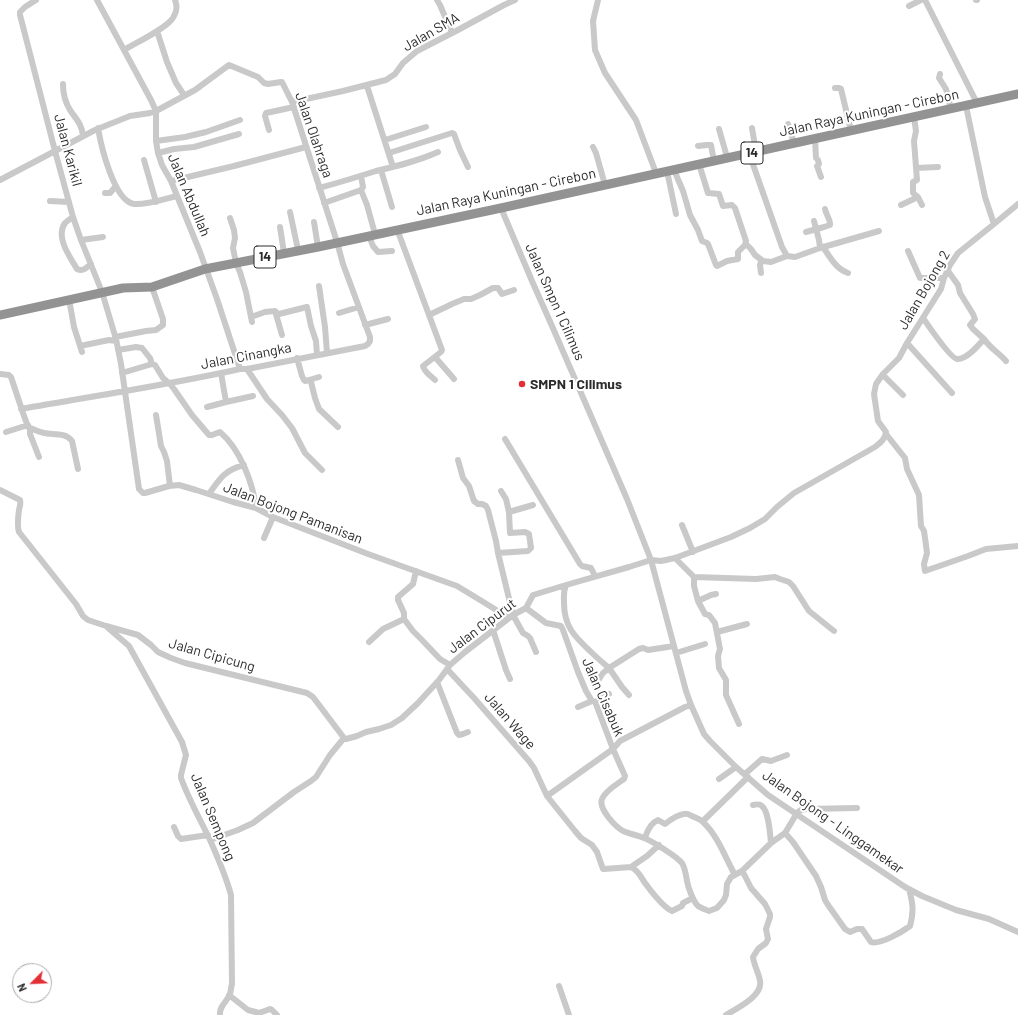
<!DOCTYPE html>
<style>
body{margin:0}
#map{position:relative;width:1018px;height:1015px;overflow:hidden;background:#fff;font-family:Barlow,sans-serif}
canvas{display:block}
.north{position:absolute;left:12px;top:963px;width:40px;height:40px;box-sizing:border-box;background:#fff;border:1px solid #ababab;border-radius:50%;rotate:246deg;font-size:11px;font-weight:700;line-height:16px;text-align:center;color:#2c2c2c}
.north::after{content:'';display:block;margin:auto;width:14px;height:18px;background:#e32e35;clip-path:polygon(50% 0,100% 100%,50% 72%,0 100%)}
</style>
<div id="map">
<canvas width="1018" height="1015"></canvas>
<div class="north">N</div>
</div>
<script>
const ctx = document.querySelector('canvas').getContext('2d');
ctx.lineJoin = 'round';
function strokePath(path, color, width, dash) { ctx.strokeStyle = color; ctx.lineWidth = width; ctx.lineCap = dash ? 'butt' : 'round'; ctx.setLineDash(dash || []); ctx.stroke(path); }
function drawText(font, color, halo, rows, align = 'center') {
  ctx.font = font + ' Barlow,sans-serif'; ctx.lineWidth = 4; ctx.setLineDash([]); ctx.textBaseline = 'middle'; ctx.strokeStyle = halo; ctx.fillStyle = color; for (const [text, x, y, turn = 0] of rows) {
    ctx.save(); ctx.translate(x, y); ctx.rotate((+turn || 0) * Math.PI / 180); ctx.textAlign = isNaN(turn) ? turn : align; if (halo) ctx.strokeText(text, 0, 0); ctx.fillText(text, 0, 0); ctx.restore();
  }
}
const minor = new Path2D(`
 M 36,0 L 25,7 L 20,12 L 20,15 L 55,151 L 73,217 L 81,240 L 102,292 L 116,339 L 121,364 L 139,489 L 143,493 L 145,493 L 169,486 L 179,485 L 196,490 L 233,502 L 256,508 L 273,517 L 368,554 L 457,586 L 485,603 L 509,618
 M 97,0 L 151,100 L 156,111 L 156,141 L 158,153 L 162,165 L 171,181 L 200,252 L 217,299 L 240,369
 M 437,0 L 440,5 L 452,33
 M 598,0 L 593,21 L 595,50 L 605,73 L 636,120 L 656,173
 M 925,0 L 977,103
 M 976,0 L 977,0
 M 909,6 L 921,0
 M 157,31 L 167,62 L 176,83 L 184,95
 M 124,50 C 135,43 170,27 174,16 C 177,11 177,5 175,0
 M 940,74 L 939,78 L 946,89 L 951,109
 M 63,84 C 63,93 65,102 70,110 C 76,119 82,124 83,136
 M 367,86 L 393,167
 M 835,88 L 839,88 L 841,89 L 851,131
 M 292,102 L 343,91 L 386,80 L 395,74 L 403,63 L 417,51 L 456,31 L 504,5 L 515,0
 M 914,117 L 916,131 L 914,141 L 917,180 L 913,182 L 913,193 L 918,197 L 922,205
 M 788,124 L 794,143
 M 98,128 C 101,146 114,201 134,204 C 149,205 163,199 177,196
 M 752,128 L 756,151
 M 719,129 L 727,157
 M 269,130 L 265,116 L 266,113 L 294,107
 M 815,138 L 816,158 L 818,160 L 819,164 L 817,166 L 821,177
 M 385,140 L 426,127
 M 156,141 L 185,137 L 206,132 L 240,120
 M 698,146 L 707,145 L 711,145 L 714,161
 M 593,147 L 596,153 L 605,185
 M 158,153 L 174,149 L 194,147 L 239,134
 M 389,153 L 452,133 L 454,134 L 460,150 L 468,167
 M 749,153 L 782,247 L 787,256 L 795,257 L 820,248 L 879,231
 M 144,160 L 156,202
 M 916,168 L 938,167
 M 381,170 L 392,207
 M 674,170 L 683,191 L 690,215 L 698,230 L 702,241 L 707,243 L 708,244 L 716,265 L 717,266 L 727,261 L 738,259 L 738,252 L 745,245 L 746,241 L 735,208 L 732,205 L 723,206 L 719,194 L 708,193 L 699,164
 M 667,171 L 676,214
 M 361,176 L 363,187 L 361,190 L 367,205 L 375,234
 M 0,180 L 95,130 L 130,116 L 150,113 L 156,111 L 195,90 L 229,65 L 258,77 L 264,83 L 268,84 L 281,82 L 282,82 L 292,102 L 337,242 L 343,264 L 370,337 L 370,341 L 368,344 L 365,346 L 247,369 L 240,369 C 168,385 94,396 21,409
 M 171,181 L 234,166 L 306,147
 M 319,188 C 338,183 357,177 376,171 C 397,166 418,161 438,152
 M 105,193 L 110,193 L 116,186
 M 50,201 L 69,202
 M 324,203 L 361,190
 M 901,205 L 918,197
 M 501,208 L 532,281 L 552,326 L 627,499 L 651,560 L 686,691 L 691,705 L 704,734 L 710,741 L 736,767 L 768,795 L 905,887 L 922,896 L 956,910 L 989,919 L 1018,932
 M 290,212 L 298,250
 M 73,217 C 70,219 67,221 65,223 C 55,237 70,257 77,269 C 83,272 86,268 91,264
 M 230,218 L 234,230 L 235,238 L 233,248 L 236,263 L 240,272 L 246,292 L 252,322
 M 814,221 L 819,240 L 820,248
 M 314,222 L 318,247
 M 994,224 L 1018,204
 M 280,227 L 284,253
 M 397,229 L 429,315
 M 806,232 L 824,227 L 830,225 C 831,220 826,215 825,209
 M 369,236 L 373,246 L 378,252 L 392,251
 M 81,240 L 103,237
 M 746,244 L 751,249 L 755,255 L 763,261
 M 823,247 C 830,257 836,269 848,273
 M 908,251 L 920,278 L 944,278
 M 948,271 L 958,285 L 960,293 L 973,314 L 975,319 L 970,325 L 973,329 L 984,339
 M 761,273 L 760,265 L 761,262 L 763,261 L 771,262 L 787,256
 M 319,286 L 325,327 L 327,353
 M 69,299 L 74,327 L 82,352
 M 275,311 L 282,335
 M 339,313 L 359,307
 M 251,317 L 265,312 L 275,311 L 277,313 L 279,314 L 307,307 L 311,326 L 316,341 L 317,355
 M 923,318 C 928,325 950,358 957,359 C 966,360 978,346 984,339 C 990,348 999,353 1006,361
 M 365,325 L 388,319
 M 115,337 L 146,331 L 156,330 L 163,325 L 163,319 L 152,287
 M 907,343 L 952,393
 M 80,346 L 109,340 L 116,341
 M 118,350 L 136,347 L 142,348 L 150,358 L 152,364 L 155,365 L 163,378 L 170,384 L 174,389 L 192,415 L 209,435 L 212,435 L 220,432 C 240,449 253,483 256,508
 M 435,357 L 454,379
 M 297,358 L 302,376 L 304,380 L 305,381 L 309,380 L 311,382 L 315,398 L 319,409 L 338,427
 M 247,369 L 267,399 L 282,415 L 292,428 L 305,453 L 322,470
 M 122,373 L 152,364
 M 221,373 L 226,402
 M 0,374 L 9,375 L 11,377 L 23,413 L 28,427 C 33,429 39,432 44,433 C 53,435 65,432 72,441 L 78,469
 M 883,374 L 884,376 L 903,395
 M 309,380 L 319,377
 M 435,380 C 431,376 424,372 423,366 L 441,352 L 442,350 L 429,315 L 448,306 L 452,304 L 464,299 L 471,299 L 480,295 L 493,288 L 498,288 L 502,294 L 514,290
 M 207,407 L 226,402 L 253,396
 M 156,415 L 161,446 L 164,452 L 167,461 L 170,486
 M 30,428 L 30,434 L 39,457
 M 6,432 L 28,425
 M 886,434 L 905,458 L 907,469 L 919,495 L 921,526 L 924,531 L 926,545 L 927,553 L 924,564 L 925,571 L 968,556 L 986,549 L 1018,546
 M 505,439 L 580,564 L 582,566 L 591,568 L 595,576
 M 458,460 L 463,478 L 469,486 L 474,501 L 478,504 L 482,504 L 486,506 L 488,510 L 496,541 L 498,553 L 513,615 L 523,633 L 528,636 L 530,638 L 536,652
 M 0,490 L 20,500 C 21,504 20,505 19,510 C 18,517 17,526 19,532 L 76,604 L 83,616 L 88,620 L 106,626 L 138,635 L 151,645 L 158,652 L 171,658 L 185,663 L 307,693 L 313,697 L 344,738 L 346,739 L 357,736 L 366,732 L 379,729 L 391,725 L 402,718 L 418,703 L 439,680 L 450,665 L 465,652 L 513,615 L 526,608 L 533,595 L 566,585 L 629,567 L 651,560 L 661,561 L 675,558 L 731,537 L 750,528 L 765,519 L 777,507 L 794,493 L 875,447 C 880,443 885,440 886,432 L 878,421 L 874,394 L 876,384 L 883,374 L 899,358 L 907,343 L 941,289 L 944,278 L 950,265 L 958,253 L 994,224 L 985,197 L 966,106
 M 209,494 C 220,478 225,470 244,465
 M 509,512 L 533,505
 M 682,525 L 693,552
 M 264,538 L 273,517
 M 498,553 L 528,551 L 531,548 L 529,534 L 525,532 L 510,533 L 509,512 L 506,499 L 501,491
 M 675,558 L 694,577 L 694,586 L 698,601 L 711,595 L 716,594
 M 416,571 L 413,584 L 398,597 L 398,600 L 404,613 L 404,619 L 413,631 L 422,640 L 440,659 L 450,665
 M 694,577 L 756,579 L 775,577 L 780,579 L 789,582 L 793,586 L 809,611 L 834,631
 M 566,585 C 563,592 564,595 564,603 C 564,626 574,636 590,651 C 596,657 602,662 609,668 L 639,649 L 643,648 L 648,650 L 674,646
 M 698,601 L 705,614 L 709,615 L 715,623 L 720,649 L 718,656 L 719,668 L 726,680 L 726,695 L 739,724
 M 526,608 L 546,623 L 561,626 L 563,630 L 578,672 L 586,691 L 592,701 L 595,702 L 596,704 L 613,749 L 625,776 L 624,779 C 617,784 605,791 602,799 C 598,809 616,827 623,831 C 630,834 637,835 644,838 C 652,841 676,856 682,863 C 685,868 686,875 687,881 C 688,887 693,901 698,906 C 701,908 706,910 709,911 L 717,908 L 724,900 L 726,895 L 727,884 L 731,877 L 742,871 L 771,843 L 785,833 L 797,813 L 801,810 L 806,809 L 857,808
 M 107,627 L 129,646 L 182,742 L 186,755 L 181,775 L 181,778 C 189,800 200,819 210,840 C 218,858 226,876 231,895 L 232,984 C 231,987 231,991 230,994 C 227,1002 219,1006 220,1015
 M 493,630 L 506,670 L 510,679
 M 717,632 L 747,624
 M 369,642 L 383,629 L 404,619
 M 676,653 L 705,644
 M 447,669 L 474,698 L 529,761 L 534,768 L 547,796 L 575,831 L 581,838 L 592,845 L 597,852 L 603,869 L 604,869 L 631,867 C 638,870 641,877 645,883 C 650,890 664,908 672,911 L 682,906 L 683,903 L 693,898
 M 437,682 L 457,733 L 459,735 L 463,734 L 468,732
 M 596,684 L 603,673 L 609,668 L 622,687 L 629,695
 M 595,702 L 609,694
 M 578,707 L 592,701
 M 745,774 L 762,759 L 771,761 L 787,755
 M 719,779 L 736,767
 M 547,796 L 613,749 L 620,741 L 685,707 L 691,705
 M 753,805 C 757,804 760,804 762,806 C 769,812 770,834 771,843
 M 703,821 L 748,777
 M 174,827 L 178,836 L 181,839 L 208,835
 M 785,833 L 793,842 L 816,876 L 821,887 L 825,900 L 828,905 L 845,929 L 850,932 L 857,929 L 862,929 L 871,942 C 880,945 902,932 910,926 C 914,911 913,904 909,889
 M 645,838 C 647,831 651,823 658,820 L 665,824 C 670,820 677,815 684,814 C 687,813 690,815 692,816 C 696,818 700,819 703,822 C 718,836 725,857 735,875
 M 210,840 L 238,830 L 253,823 L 294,792 L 311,781 L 316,777 L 330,755 L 344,738
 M 631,867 L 647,856 L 659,845
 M 559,986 L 569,1015
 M 229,995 L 248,1010 L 259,1013 L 270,1009 L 272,1010 L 277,1015
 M 726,1015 C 737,1008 763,996 760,981 C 759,973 754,966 753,957 L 758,949 L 766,943 L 768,939 L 766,929 L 770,917 L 770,914 L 765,904 L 751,888 L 745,876 L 742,871`);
const highway = new Path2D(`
 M 0,315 L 123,288 L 152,287 L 205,269 L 318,247 L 501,208 L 804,141 L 1018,94`);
const markers = [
 [522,384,4,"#e32e35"]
];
const shields = [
 [752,153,22],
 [265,257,22]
];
const shieldNames = [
 ["14",752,153],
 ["14",265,257]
];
const streetNames = [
 ["Jalan SMA",431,32,-30],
 ["Jalan Raya Kuningan - Cirebon",869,113,-12],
 ["Jalan Olahraga",314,135,71],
 ["Jalan Karikil",68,150,75],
 ["Jalan Raya Kuningan - Cirebon",506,192,-12],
 ["Jalan Abdullah",189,195,67],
 ["Jalan Bojong 2",924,290,-60],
 ["Jalan Smpn 1 Cilimus",555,302,66],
 ["Jalan Cinangka",246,356,-11],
 ["Jalan Bojong Pamanisan",293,513,21],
 ["Jalan Cipurut",482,626,-37],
 ["Jalan Cipicung",212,655,16],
 ["Jalan Cisabuk",603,697,66],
 ["Jalan Wage",510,721,49],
 ["Jalan Sempong",213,817,67],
 ["Jalan Bojong - Linggamekar",833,822,35]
];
const poiNames = [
 ["SMPN 1 Cilimus",530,384]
];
strokePath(minor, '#c9c9c9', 6);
strokePath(highway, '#939393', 9);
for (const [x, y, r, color] of markers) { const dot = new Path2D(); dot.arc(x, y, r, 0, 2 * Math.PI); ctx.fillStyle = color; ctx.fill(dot); strokePath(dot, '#fff', 1.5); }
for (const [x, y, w] of shields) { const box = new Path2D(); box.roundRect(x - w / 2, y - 11, w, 22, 3); ctx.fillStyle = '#fff'; ctx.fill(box); strokePath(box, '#2c2c2c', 1); }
drawText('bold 13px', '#2c2c2c', null, shieldNames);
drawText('14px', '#2c2c2c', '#fff', streetNames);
drawText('bold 14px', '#2c2c2c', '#fff', poiNames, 'left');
</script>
